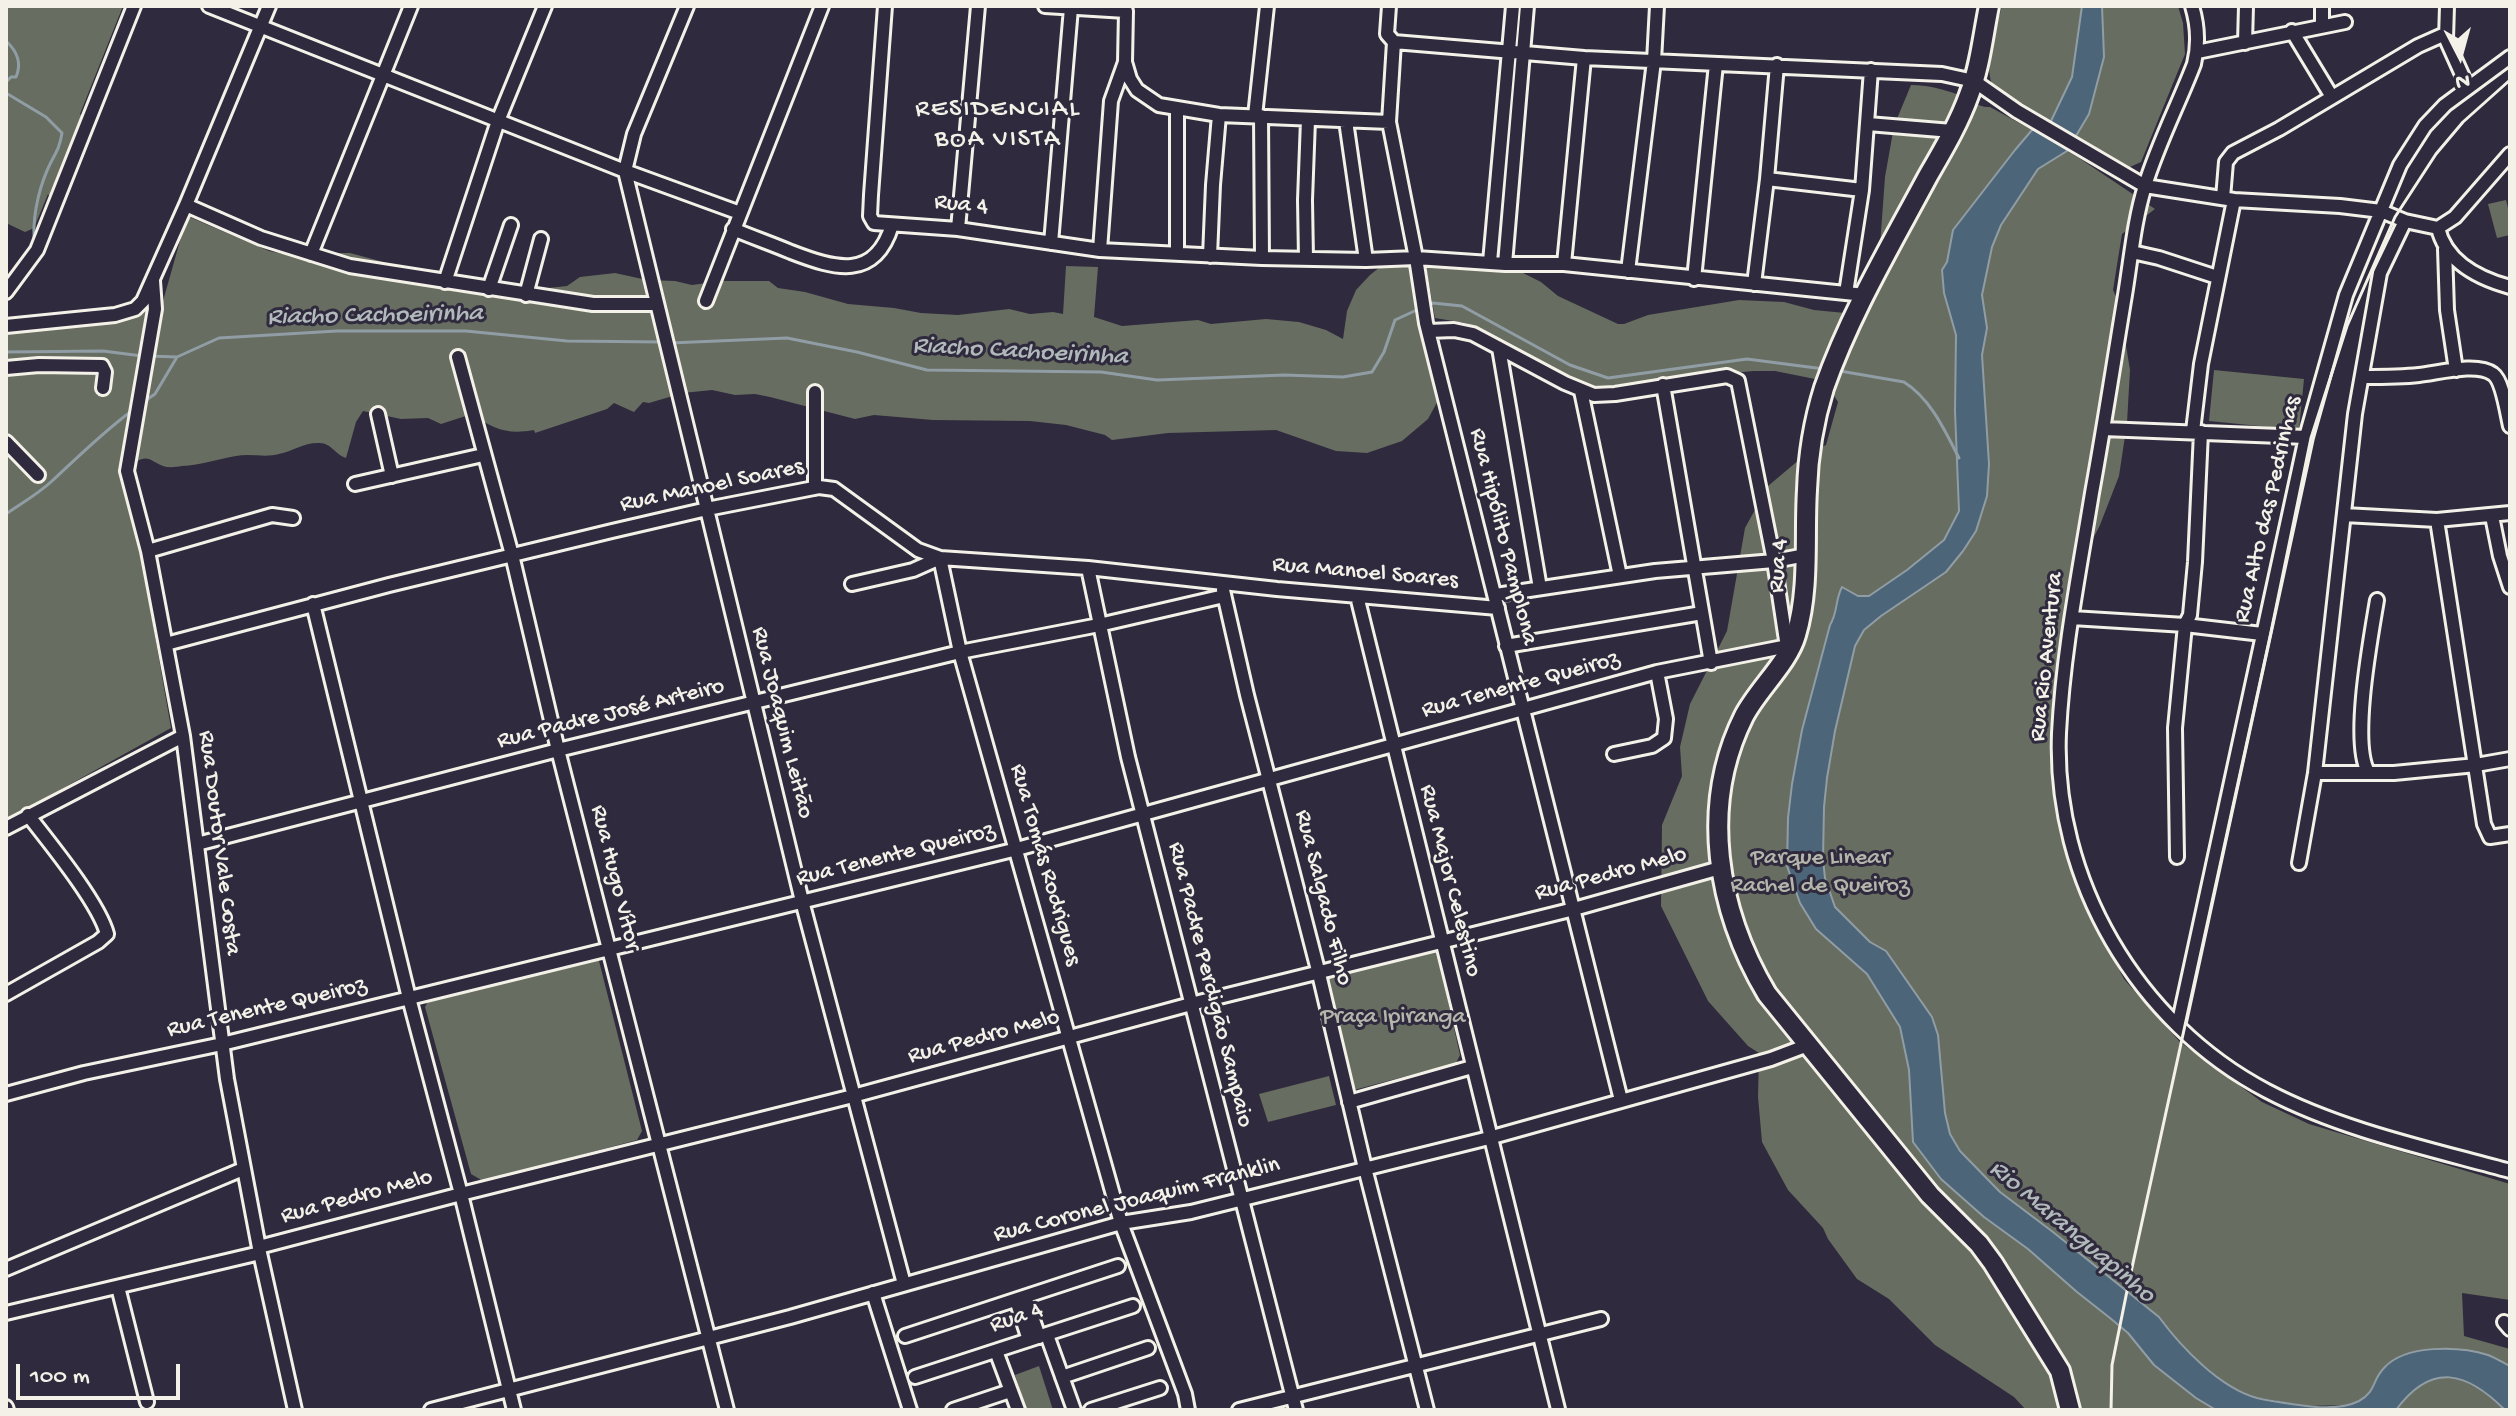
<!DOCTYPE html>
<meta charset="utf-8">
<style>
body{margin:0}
#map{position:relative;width:2516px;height:1416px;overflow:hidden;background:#2f2a3d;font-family:"Gochi Hand",sans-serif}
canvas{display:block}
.frame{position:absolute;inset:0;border:8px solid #f4f1e8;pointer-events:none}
.north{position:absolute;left:2420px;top:16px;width:80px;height:80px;-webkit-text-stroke:6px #2f2a3d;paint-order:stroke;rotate:174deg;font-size:22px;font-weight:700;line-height:32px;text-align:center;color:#f4f1e8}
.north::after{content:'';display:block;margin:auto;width:28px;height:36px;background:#f4f1e8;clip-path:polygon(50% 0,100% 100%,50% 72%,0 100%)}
.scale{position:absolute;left:16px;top:1364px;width:164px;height:36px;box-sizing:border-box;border:4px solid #f4f1e8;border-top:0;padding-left:10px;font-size:24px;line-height:28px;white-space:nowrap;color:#f4f1e8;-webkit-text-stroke:6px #2f2a3d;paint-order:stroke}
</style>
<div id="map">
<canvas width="2516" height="1416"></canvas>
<div class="frame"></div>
<div class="north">N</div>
<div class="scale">100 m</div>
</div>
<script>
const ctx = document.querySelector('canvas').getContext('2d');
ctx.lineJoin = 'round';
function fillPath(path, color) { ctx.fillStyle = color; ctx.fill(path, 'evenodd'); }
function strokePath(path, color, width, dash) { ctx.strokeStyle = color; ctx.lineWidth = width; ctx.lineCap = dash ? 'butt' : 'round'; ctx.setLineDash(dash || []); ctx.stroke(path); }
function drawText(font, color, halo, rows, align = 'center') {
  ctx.font = font + ' "Gochi Hand",sans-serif'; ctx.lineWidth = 6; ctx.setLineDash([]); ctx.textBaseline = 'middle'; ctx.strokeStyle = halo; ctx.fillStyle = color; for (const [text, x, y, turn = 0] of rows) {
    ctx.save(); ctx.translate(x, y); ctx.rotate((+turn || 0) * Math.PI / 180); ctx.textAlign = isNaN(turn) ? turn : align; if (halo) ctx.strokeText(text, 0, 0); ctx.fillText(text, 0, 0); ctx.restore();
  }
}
const green = new Path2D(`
 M 6,6 L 123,6 L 80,114 L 83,118 L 51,199 L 48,194 L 34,228 L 25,232 L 6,223 Z
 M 2002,6 L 2178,6 L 2183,23 L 2185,54 L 2141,162 L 2130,167 L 1994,89 C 1982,66 1996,30 2002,6 Z
 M 1911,85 C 1927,85 1943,89 1959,95 C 1969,99 1979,108 1990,107 L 2032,130 L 2029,135 L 2061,155 L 2067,151 L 2079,158 L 2155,209 L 2122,234 L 2113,290 L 2119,303 L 2130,370 L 2127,423 L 2119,476 L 2100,525 L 2072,580 L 2053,716 L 2053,785 L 2061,836 L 2084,904 L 2124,979 L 2150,1009 L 2180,1042 L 2262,1102 L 2309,1124 L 2510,1184 L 2510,1300 L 2462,1293 L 2464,1336 L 2510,1349 L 2510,1366 C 2474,1348 2451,1347 2412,1353 L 2464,1375 L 2510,1410 L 2344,1410 L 2347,1405 L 2307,1406 L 2254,1397 L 2228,1385 L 2195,1358 L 2177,1340 L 2176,1340 L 2249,1410 L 2026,1410 L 2014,1397 L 1935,1345 L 1889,1299 L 1857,1279 L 1828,1239 L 1823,1228 L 1788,1190 L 1762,1142 L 1758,1097 L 1759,1053 L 1748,1046 L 1708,1001 L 1661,906 L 1662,825 L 1682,776 L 1680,747 L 1690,704 L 1727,631 L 1745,528 L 1768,486 L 1806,454 L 1826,445 L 1838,402 L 1825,381 L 1775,371 L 1754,371 L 1708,375 L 1603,390 L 1587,386 L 1532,359 L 1487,332 L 1465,323 L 1435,318 L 1426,267 L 1521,272 L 1541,282 L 1558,296 L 1618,324 L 1624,324 L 1648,315 L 1739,300 L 1784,302 L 1814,310 L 1866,315 L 1884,277 L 1880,245 L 1885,177 L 1894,126 Z
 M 2506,200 L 2510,216 L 2510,235 L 2497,238 L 2488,204 Z
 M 187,216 L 269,251 L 318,261 L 339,253 L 350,253 L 417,271 L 437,270 L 452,277 L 529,290 L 567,286 L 580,277 L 615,273 L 647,280 L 675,281 L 692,285 L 722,281 L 769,281 L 778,288 L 805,292 L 848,304 L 894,308 L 921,313 L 958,315 L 1009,309 L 1030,314 L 1053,312 L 1063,314 L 1066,266 L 1098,267 L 1094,317 L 1122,326 L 1198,320 L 1211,324 L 1266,319 L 1299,322 L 1326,330 L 1343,339 L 1347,311 L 1356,290 L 1370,275 L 1390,259 L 1409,256 L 1440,397 L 1428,419 L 1402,441 L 1367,453 L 1336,451 L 1276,430 L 1168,433 L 1112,440 L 1105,435 L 1066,425 L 1030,421 L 933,420 L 874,415 L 855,419 L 770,397 L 755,394 L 735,395 L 712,390 L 683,393 L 649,403 L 643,402 L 634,412 L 614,403 L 607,409 L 535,433 L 534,430 C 507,435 494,429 472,414 L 441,424 L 428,418 L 401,419 L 363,411 L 356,422 L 346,458 C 336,455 331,443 320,443 C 305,442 293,451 279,454 C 265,458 250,453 236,456 C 218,459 201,465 182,466 C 175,467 169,468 163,466 C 151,462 149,454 136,462 L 136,495 L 131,498 L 171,728 L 6,820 L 6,323 L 120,311 L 163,301 Z
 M 2214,370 L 2304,379 L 2299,430 L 2209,421 Z
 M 1430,949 L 1437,951 L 1460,1055 L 1456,1063 L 1354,1090 L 1350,1086 L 1326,976 Z
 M 592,957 L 599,961 L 642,1131 L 637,1140 L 483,1181 L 471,1174 L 425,1007 L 429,999 Z
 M 1329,1076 L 1336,1105 L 1268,1122 L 1259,1094 Z
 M 1039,1366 L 1053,1410 L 1026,1410 L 1015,1375 Z`);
const water = new Path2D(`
 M 2082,6 L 2102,6 L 2104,57 L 2089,114 L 2067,151 L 2038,169 L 2001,225 L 1992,247 L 1982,295 L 1987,328 L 1982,355 L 1989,464 L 1987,496 L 1976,531 L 1963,551 L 1946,572 L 1881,616 L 1864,630 L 1855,646 L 1835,731 L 1827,778 L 1824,807 L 1823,859 L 1825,878 L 1835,907 L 1870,942 L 1886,951 L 1932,1017 L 1938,1035 L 1945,1113 L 1950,1134 L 1960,1151 L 2000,1192 L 2053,1232 L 2159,1317 C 2181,1347 2220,1388 2257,1398 C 2270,1401 2285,1403 2299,1405 C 2318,1408 2341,1410 2359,1401 C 2376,1392 2372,1380 2384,1368 C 2405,1344 2460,1346 2488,1355 C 2496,1358 2503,1363 2510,1366 L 2510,1410 L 2505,1410 C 2467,1372 2432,1361 2396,1410 L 2216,1410 L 2196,1398 L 2154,1365 L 2128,1333 L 2110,1318 L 2077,1292 L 2028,1249 L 1984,1217 L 1941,1179 L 1913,1142 L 1909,1070 L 1900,1027 L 1867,974 L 1816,929 L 1800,903 L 1787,866 L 1788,818 L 1792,784 L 1802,730 L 1830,625 C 1838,612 1835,600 1842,587 L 1858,596 L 1869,596 L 1907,570 L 1944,540 L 1959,511 L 1955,411 L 1956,335 L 1944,293 L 1942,270 L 1947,262 L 1953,230 L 2015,150 L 2032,130 L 2051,121 L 2072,77 Z`);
const stream = new Path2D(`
 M 6,41 C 17,51 22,63 16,77 L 11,77 L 6,82
 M 6,93 L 46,117 L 62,133 C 60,146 57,151 51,162 C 40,184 33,212 34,237
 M 1428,305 L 1433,303 L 1462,306 L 1570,365 L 1608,378 L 1747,359 L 1824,369
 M 670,343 L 787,338 L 857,352 L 927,370 L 1101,372 L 1157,380 L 1284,375 L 1343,377 L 1372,372 L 1384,352 L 1395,320 L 1421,308
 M 6,352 L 103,351 L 142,356
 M 149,356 L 177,357
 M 1840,371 L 1904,382 C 1931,399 1945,431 1959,458
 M 142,403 L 155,394 L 177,357 L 219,338 L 337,331 L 466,331 L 567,341 L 662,342
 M 6,514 C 22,503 38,494 52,481 C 78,457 104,431 133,410`);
const minor = new Path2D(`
 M 209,6 L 625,171 L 740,213
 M 687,6 L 634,134 L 625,171 L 802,901 L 904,1284
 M 885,6 L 871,195 L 870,216 L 874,223 L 958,229 L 1100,250 L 1262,258 L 1366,260 L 1416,258 L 1505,264 L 1564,264 L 1865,295
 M 1045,6 L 1126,11 L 1125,62 L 1130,79 L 1137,90 L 1159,105 L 1219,115 L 1389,122
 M 1389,6 L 1387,34 L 1394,42 L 1389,122 L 1416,258 L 1426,323 L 1621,1100
 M 2192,6 C 2198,26 2199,44 2194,64 C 2179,103 2157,146 2145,186 C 2134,221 2131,259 2125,295 C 2114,361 2104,427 2092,493 C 2079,573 2063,653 2059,733 C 2053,879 2137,1023 2267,1091 C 2341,1130 2430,1149 2510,1171
 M 2322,6 L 2322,25
 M 2447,6 L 2446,39 L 2468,88
 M 2292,31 L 2332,97
 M 1394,42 L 1584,58 L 1942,74 L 1974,81 L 2017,111 L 2145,186 L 2234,200 L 2340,206 L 2381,211 L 2405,221 L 2438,228 L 2455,217 L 2510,154
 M 2245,43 L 2246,6
 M 2197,52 L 2345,22
 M 1177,110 L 1177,254
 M 1255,116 L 1267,6
 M 1261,116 L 1262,258
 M 1346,121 L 1366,260
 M 1868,124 L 1952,131
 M 1767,179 L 1862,190
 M 2223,198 L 2226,162 L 2233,153 L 2279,129 L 2418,46 L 2445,34
 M 186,205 L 261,238 L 350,266 L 593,304 L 657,304
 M 2438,228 C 2446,262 2477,278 2510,287
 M 733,229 C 752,237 772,244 791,252 C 835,269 875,281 892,225
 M 958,229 L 978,6
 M 1051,243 L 1071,8
 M 2445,249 L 2447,310 L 2456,370
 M 1100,250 L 1111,101 L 1125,62
 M 2132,252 L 2159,258 L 2217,277
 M 311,254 L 411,6
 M 1210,256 L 1213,185 L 1219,115
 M 1306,259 L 1305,200 L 1308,120
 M 1490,262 L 1513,6
 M 1505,264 L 1527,6
 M 1564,264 L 1584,58
 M 1628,271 L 1654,61 L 1657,6
 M 1694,279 L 1716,64
 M 153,281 L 155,309 L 127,471 L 148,551 L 183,736 L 227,1079 L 260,1253 L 295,1410
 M 445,282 L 498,121 L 545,6
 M 1754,284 L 1767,179 L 1777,65
 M 489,289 L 511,225
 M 6,292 L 37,250 L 134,6
 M 1846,293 L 1862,190 L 1871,70
 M 526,295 L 541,239
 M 706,301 L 822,6
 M 6,326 L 115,315 L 135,309 L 143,301 L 186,205 L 269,6
 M 1428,331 L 1454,330 L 1473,334 L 1565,383 L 1594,395 L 1615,394 L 1727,376 L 1738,381 L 1774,561 L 1787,647
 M 1499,348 L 1540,588
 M 458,357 L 512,555 L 558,750 L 727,1410
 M 6,368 L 39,365 L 102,366 L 105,372 L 103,388
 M 2363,377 C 2382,377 2401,377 2419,375 C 2438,373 2477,362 2493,374 C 2503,381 2507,414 2510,426
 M 1663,385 L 1711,663
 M 1581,391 L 1620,576
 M 378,414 L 392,476
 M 2103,429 L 2306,437
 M 2193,431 L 2201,364 L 2234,200
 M 6,442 L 38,475
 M 355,484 L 483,455
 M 815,488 L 815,392
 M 2344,515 L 2437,520 L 2510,513
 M 2492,516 L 2500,556 L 2510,587
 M 2437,520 L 2484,824 L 2490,837 L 2510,834
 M 148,551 L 272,515 L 293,518
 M 1088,568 L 1128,757 L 1296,1410
 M 852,584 L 913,570 L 940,558 L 960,652 L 1121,1223 L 1185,1394 L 1188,1410
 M 1223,590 L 1247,695 L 1319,974 L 1365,1168 L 1427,1410
 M 1496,595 L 1655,571 L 1774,561 L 1806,555
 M 1357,596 L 1558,1409
 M 313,604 L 409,998 L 461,1194 L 514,1410
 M 2072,618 L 2185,625 L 2262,634
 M 166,644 L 389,585 L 612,531 L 707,509 L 819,487 L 834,489 L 918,550 L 940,558 L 1088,568 L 1277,589 L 1498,608
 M 1506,646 L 1702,613
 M 1614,754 L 1652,746 L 1664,738 L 1666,719 L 1657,672
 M 2368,772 C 2351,741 2371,637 2377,600
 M 2315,773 L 2394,773 L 2476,765 L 2510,759
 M 6,828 L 183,736
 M 197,844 L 558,750 L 960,652 L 1099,625 L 1224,596
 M 2177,857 L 2175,728 L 2185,625 L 2190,615 L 2195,562 L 2201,432
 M 2299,863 L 2315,773 L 2355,414 L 2380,273 L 2405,221
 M 6,994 L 98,942 L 107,934 C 99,903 49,842 28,815
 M 2178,1026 L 2306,437 L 2346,295 L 2400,165 L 2425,126 L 2445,105 L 2510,57
 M 6,1094 L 84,1073 L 222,1044 L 1017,849 L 1657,672 L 1793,645
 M 1349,1102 L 1472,1067
 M 259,1247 L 461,1194 L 853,1096 L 1191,1004 L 1574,909 L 1720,868
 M 6,1269 L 243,1169
 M 118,1287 L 147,1402
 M 873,1293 L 910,1410
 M 1025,1297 L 1039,1337
 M 1016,1300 L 1029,1340
 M 6,1313 L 260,1253
 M 2504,1322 L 2510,1329
 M 1047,1335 L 1074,1410
 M 905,1336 L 1118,1266
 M 996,1351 L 1018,1410
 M 915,1377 L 1133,1306
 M 1062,1377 L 1148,1348
 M 6,1407 L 7,1410
 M 431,1410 L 790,1317 L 1121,1223 L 1191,1212 L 1489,1138 L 1771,1059 L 1808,1045
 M 953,1410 L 1010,1391
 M 1091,1410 L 1160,1388
 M 1239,1410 L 1601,1319`);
const secondary = new Path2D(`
 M 1989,6 C 1983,35 1980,67 1969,95 C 1959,123 1943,150 1928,176 C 1891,245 1850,314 1824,388 C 1814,420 1808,457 1807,490 C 1804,537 1810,588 1796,635 C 1788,663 1758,689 1744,716 C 1699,806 1717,910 1767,994 L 1930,1195 L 1979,1244 L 1993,1263 L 2060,1371 L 2070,1410`);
const rail = new Path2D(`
 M 2111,1410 L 2112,1365 L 2128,1286 L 2271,632 L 2311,438 L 2347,326 L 2395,217 L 2436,154 L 2463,122 L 2510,80`);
const streetNames = [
 ["Rua 4",961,206,6],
 ["Rua Manoel Soares",712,487,-12],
 ["Rua Alto das Pedrinhas",2269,510,-77],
 ["Rua Hipólito Pamplona",1502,537,76],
 ["Rua 4",1780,566,-86],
 ["Rua Manoel Soares",1365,574,5],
 ["Rua Rio Aventura",2048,657,-84],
 ["Rua Tenente Queiroz",1521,686,-15],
 ["Rua Padre José Arteiro",611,715,-14],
 ["Rua Joaquim Leitão",781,723,76],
 ["Rua Doutor Vale Costa",218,843,83],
 ["Rua Tenente Queiroz",896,856,-14],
 ["Rua Tomás Rodrigues",1044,865,74],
 ["Rua Pedro Melo",1611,875,-15],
 ["Rua Hugo Vítor",614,878,76],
 ["Rua Major Celestino",1449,881,76],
 ["Rua Salgado Filho",1322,898,76],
 ["Rua Padre Perdigão Sampaio",1209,985,76],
 ["Rua Tenente Queiroz",267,1009,-13],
 ["Rua Pedro Melo",984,1038,-15],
 ["Rua Pedro Melo",357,1198,-15],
 ["Rua Coronel Joaquim Franklin",1137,1201,-14],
 ["Rua 4",1017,1319,-18]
];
const parkNames = [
 ["Parque Linear",1820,859],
 ["Rachel de Queiroz",1820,887],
 ["Praça Ipiranga",1393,1018]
];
const neighbourhoodNames = [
 ["RESIDENCIAL",998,111],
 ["BOA VISTA",998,141]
];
const waterNames = [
 ["Riacho Cachoeirinha",375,317,-1],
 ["Riacho Cachoeirinha",1020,353,3],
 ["Rio Maranguapinho",2071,1233,40]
];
fillPath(green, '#676d60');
fillPath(water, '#4d6578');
strokePath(water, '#909da5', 2);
strokePath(stream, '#909da5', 3);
strokePath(minor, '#f4f1e8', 18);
strokePath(secondary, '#f4f1e8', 24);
strokePath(minor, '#2f2a3d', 12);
strokePath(secondary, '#2f2a3d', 18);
strokePath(rail, '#f4f1e8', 3);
drawText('24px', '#f4f1e8', '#2f2a3d', streetNames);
drawText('24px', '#b5b6ab', '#2f2a3d', parkNames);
ctx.letterSpacing = '2px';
drawText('26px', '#f4f1e8', '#2f2a3d', neighbourhoodNames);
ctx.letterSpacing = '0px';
drawText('italic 26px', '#b1b9bb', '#2f2a3d', waterNames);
</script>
